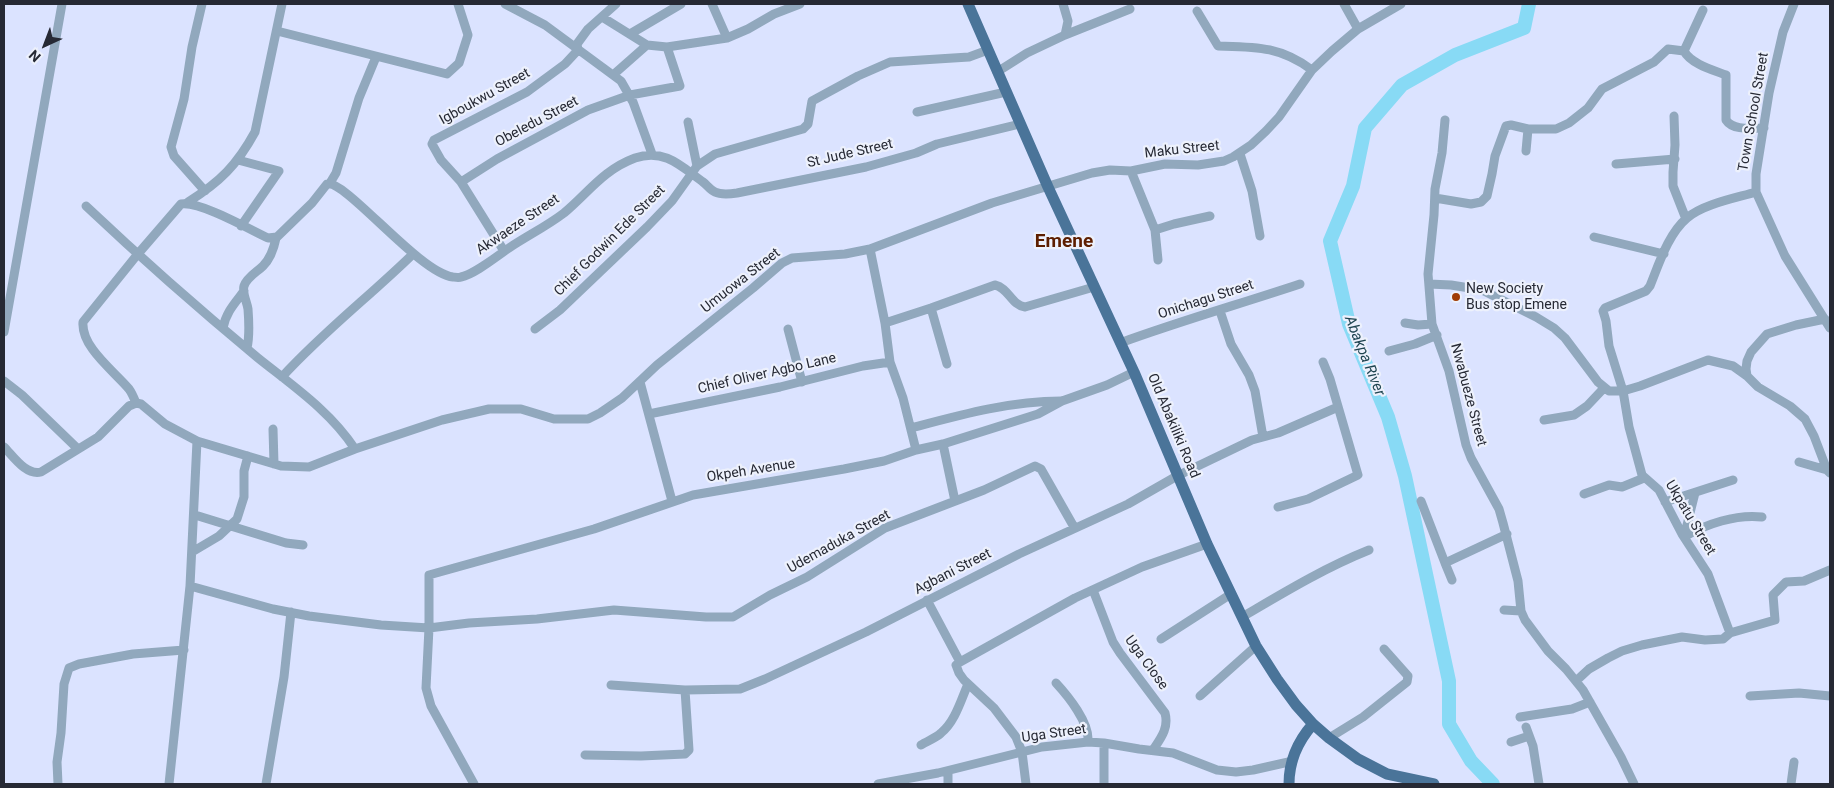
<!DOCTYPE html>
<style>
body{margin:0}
#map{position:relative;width:1834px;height:788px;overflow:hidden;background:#dbe3ff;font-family:Roboto,sans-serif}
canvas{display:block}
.frame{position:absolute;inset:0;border:5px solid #262934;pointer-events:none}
.north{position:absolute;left:20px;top:20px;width:50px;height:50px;-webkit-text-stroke:4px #edf1fc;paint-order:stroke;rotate:223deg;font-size:14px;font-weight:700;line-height:20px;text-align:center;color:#262934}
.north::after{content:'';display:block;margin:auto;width:18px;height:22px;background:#262934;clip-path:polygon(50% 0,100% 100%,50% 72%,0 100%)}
</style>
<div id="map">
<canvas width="1834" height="788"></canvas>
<div class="frame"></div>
<div class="north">N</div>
</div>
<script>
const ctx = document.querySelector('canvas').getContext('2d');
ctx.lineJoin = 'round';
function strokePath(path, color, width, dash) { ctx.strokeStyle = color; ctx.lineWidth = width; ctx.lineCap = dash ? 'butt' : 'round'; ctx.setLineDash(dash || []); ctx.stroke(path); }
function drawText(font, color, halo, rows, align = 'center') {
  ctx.font = font + ' Roboto,sans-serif'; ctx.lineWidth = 4.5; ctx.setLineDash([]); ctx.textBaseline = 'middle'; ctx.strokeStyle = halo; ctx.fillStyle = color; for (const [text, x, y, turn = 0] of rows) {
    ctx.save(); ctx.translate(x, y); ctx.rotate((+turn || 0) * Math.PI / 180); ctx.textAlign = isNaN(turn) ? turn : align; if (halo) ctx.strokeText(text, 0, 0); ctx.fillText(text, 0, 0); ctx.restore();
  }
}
const river = new Path2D(`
 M 1493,784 L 1471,761 L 1449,724 L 1449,681 L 1405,476 L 1388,417 L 1349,324 L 1330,241 L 1353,186 L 1365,128 L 1402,85 L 1455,55 L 1524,28 L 1529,4`);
const minor = new Path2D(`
 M 202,4 L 192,47 L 184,99 L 171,147 L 174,156 L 205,191
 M 505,4 L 545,25 L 621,81 L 633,102 L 652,154
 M 712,4 L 727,38
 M 1344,4 L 1358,29
 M 1794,4 L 1783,32 L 1769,93 L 1756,174 L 1756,192 L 1785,256 L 1830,328
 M 1197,11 L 1218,46 C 1255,47 1280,46 1312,70
 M 602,17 L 647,45 L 667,47 L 727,38 L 748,29 L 774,14 L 800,4
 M 277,31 L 447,74 L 459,63 L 468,35 L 458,4
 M 630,34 L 681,4
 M 1065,35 L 1130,9
 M 1684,51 L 1703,10
 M 997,72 L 1027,53 L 1065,35 L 1068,21 L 1063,4
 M 613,75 L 647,45
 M 917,112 L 1006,92
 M 1674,116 L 1675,145 L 1673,172 L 1673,186 L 1686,219
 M 1445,120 L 1442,153 L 1435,189 L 1434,215 L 1428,274 L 1432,324 L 1449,371 L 1466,445 L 1471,458 L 1499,509 L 1503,523 L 1518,581 L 1521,611 L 1525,620 L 1548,651 L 1566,669 L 1583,690 L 1621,757 L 1634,784
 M 688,122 L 697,166
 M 1526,151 L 1528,129
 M 1240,154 L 1252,191 L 1260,236
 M 238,160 L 279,171 L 241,226
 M 1616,164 L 1675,159
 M 1131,171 L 1155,230 L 1158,260
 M 461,182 L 497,159 L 588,110 L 630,95 L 680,86 L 667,47
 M 330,183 L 336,173 L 359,98 L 376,57
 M 1435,198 L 1471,204 L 1481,202 L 1487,196 L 1492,174 L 1495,156 L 1506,126 L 1511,125 L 1528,129 L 1556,129 L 1569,123 L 1588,108 L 1602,89 L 1654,62 L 1668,49 L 1684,51 C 1691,64 1713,70 1726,75 L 1726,120 C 1733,131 1752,128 1764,128
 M 188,202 C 220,182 237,165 255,132 L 282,4
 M 1155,230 L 1174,224 L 1210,216
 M 1594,237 L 1664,254
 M 870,249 L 885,323 L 890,362 L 903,398 L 916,450
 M 504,251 L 461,182 L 441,160 L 432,144 L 434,140 L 527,92 L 565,64 L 578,50 L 577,44 L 588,29 L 616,4
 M 1429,284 L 1451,285 L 1482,290 L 1536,317 L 1554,328 L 1565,338 L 1598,382 L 1609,391 L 1623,391 L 1640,386 L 1708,360 L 1733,366 L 1747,376
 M 931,308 L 947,364
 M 1220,311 L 1231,344 L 1249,375 L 1255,391 L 1263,437
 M 1825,319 L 1796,325 L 1767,334 L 1751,352 L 1747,361 L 1746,369 L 1747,376 L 1758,387 L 1790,406 L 1805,419 L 1814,436 L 1827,470 L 1830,473
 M 885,323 L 931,308 L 995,285 C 1009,288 1011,305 1025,307 L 1094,287
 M 1405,323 L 1418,325 L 1432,324
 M 223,328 C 226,312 235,303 244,291
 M 535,329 L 560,310 L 647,227 L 672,201 L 697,166 L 715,154 L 803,129 L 808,124 L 812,101 L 858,76 L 890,62 L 969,57 L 988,50
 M 788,329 L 802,382
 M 4,332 L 62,4
 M 1120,343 C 1180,321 1240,304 1300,284
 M 247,348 C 250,335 249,322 248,309 C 247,302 242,293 244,286 C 247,277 257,272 263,266 C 271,258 274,248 276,238
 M 1389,351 L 1415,344 L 1437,335
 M 282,377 C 323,332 370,296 413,254
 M 4,381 L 22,395 L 78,449
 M 640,382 L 672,501
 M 136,403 C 134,398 132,393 129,389 C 114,371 81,347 83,322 L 137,255 L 181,204 C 200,201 249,229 268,238 L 277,237 L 312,203 L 327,184 C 345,179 419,273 453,277 C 454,277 459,278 461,277 C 475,274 497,256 509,248 C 527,236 547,226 564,213 C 589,192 603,170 635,158 C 664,148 681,166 703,182 C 707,185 710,190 715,192 C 721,195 730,194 737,193 L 866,167 L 916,153 L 937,144 L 1020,124
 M 649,414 L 780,387 L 863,366 L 890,362
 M 1544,420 L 1574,415 L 1587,406 L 1604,388
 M 911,428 C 960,415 1010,401 1061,401
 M 273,429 L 274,464
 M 943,444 L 955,501
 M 4,447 C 13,456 26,476 41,472 L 98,437 L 129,406 L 136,403 L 141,404 L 165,424 L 197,441 L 281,466 L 309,467 L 355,449 C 330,411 293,386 258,358 C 199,309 142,259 86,206
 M 355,449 L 442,420 L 489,409 L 521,409 L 554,419 L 588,419 L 600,413 L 622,398 L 657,365 L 753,288 L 782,263 L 792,258 L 845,254 L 870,249 L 992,203 L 1092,173 L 1110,170 L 1131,171 L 1165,164 L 1198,165 L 1224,161 L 1233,157 L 1251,145 L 1266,131 L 1279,117 L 1312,70 L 1332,51 L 1358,29 L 1401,4
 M 1799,462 L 1827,470
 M 1584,494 L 1609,485 L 1622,487 L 1644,478
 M 1421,501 L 1445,563
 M 1665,502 L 1733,480
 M 1278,507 L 1308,499 L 1358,475 L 1330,379 L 1323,362
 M 195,515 L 286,543 L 303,545
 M 1684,537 C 1706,524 1736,514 1762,517
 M 1684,537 L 1695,493
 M 192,552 L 219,536 L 237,519 L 244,497 L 244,471 L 248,456
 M 1452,580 L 1445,563 L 1507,534
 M 190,586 L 273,609 L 309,616 L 381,625 L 429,628 L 469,623 L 537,619 L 614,610 L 706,617 L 733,617 L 770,595 L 807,577 L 885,528 L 984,490 L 1035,466 L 1041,469 L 1074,527
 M 1093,590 L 1113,642 L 1120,653 L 1165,713 C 1169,728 1161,738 1153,750
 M 927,600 L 960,662 L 956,665 L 959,673 L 964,680 L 994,708 L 1016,737 L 1022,752 L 1026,784
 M 1504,610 L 1521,611
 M 1242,617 C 1283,593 1324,568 1369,550
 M 1730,633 L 1708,574 L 1682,534 L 1659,490 L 1642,475 L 1629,427 L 1623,391 L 1609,346 L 1606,321 L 1603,311 L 1605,308 L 1646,291 L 1650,286 C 1659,264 1668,234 1687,218 C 1703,204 1736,198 1756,192
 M 1161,639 L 1231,594
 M 960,662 L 1075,598 L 1142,567 L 1207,544
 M 1576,681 L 1589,669 L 1608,658 L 1622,651 L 1642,645 L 1682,637 L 1705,640 L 1723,639 L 1730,633 L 1775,620 L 1773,595 L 1786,582 L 1804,581 L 1830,570
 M 1056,683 C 1068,696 1090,723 1088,742
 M 611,685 L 685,690
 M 1200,696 L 1256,646
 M 1750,696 L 1799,693 L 1830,696
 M 1520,717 L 1572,709 L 1590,702
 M 1526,727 L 1533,746 L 1539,784
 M 1329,738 L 1363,717 L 1407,682 L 1408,676 L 1384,649
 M 1511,742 L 1529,736
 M 921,745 C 927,741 936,738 941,733 C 955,722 961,700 968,684
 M 585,755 L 641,756 L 685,754 L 689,750 L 685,690 L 740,689 L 765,679 L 866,632 L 1019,554 L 1128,504 L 1177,476 L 1252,440 L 1278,433 L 1338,407
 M 948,771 L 948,784
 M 58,784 L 57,762 L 61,733 L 64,684 L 69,668 L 79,664 L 133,654 L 184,650
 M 169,784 L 190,586 L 197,441
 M 266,784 L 284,677 L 291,612
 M 474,784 L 431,706 L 426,688 L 429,628 L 429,575 L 594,529 L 693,495 L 844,469 L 884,461 L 916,450 L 943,444 L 1038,414 L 1062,401 L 1107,385 L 1134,372
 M 878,784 L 938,773 L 1042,747 L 1088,742 L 1104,743 L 1139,749 L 1173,753 L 1217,770 L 1236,772 L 1253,770 L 1293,761
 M 1104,784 L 1104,743
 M 1791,784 L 1794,762`);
const major = new Path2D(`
 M 968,4 L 1048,187 L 1134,372 L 1207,544 L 1256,646 L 1277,679 L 1296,705 L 1313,724 L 1329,738 L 1358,759 L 1387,774 L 1434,784
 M 1289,784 C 1289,761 1298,741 1313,724`);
const markers = [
 [1456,297,5,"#a03c06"]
];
const streetNames = [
 ["Igboukwu Street",485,97,-29],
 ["Town School Street",1754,112,-80],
 ["Obeledu Street",537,122,-28],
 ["Maku Street",1182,150,-6],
 ["St Jude Street",850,154,-13],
 ["Akwaeze Street",518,225,-34],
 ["Chief Godwin Ede Street",610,241,-45],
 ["Umuowa Street",741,281,-38],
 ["Onichagu Street",1206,300,-18],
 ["Chief Oliver Agbo Lane",767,374,-13],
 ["Nwabueze Street",1468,395,75],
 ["Old Abakiliki Road",1173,426,67],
 ["Okpeh Avenue",751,471,-9],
 ["Ukpatu Street",1690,518,59],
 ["Udemaduka Street",839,542,-29],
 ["Agbani Street",953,572,-27],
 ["Uga Close",1146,663,54],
 ["Uga Street",1054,734,-8]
];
const poiNames = [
 ["New Society",1466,289],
 ["Bus stop Emene",1466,305]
];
const waterNames = [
 ["Abakpa River",1364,356,68]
];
const districtNames = [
 ["Emene",1064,242]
];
strokePath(river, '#88daf5', 14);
strokePath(minor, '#91a8bd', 9);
strokePath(major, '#4a7499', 11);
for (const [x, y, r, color] of markers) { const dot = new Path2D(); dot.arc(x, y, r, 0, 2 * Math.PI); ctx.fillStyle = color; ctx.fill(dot); strokePath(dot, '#edf1fc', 2); }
drawText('14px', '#262934', '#edf1fc', streetNames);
drawText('14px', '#262934', '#edf1fc', poiNames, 'left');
drawText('italic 15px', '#1f4551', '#edf1fc', waterNames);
drawText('bold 19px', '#5d1e00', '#edf1fc', districtNames);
</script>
